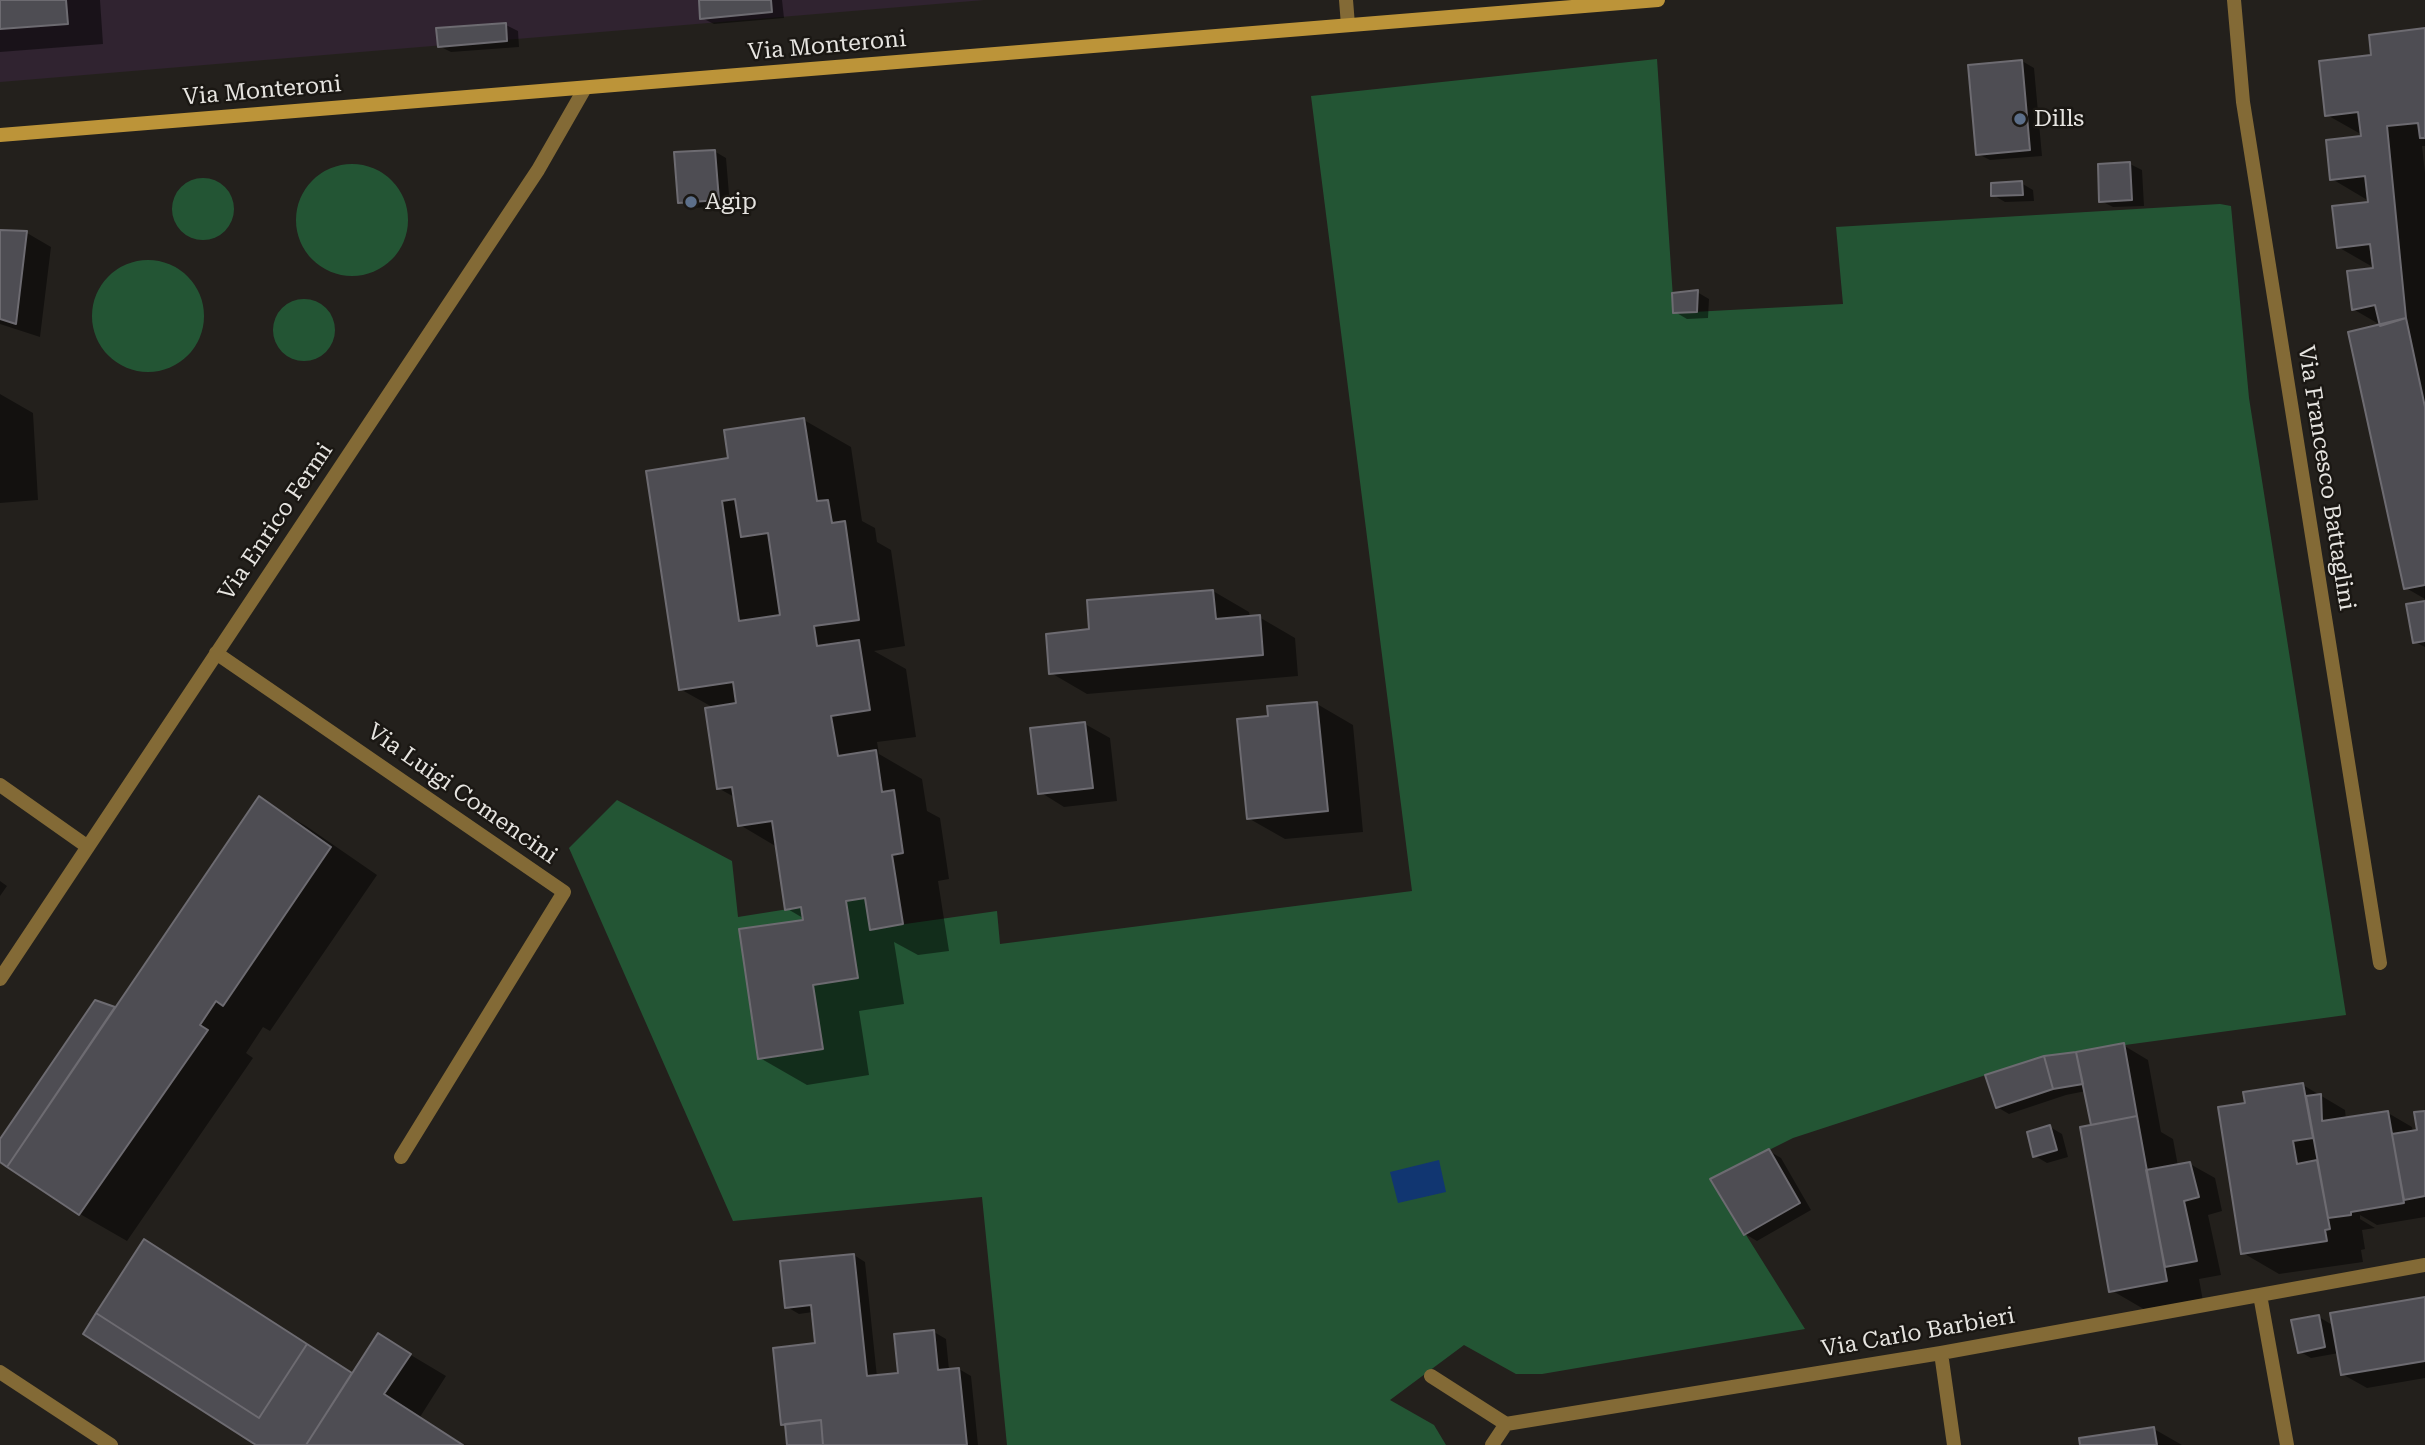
<!DOCTYPE html>
<style>
body{margin:0}
canvas{display:block;background:#23201c}
</style>
<canvas width="2425" height="1445"></canvas>
<script>
const ctx = document.querySelector('canvas').getContext('2d');
ctx.lineJoin = 'round';
function fillPath(path, color) { ctx.fillStyle = color; ctx.fill(path, 'evenodd'); }
function strokePath(path, color, width, dash) { ctx.strokeStyle = color; ctx.lineWidth = width; ctx.lineCap = dash ? 'butt' : 'round'; ctx.setLineDash(dash || []); ctx.stroke(path); }
function drawText(font, color, halo, rows, align = 'center') {
  ctx.font = font + ' "Roboto Serif",serif'; ctx.lineWidth = 5; ctx.setLineDash([]); ctx.textBaseline = 'middle'; ctx.strokeStyle = halo; ctx.fillStyle = color; for (const [text, x, y, turn = 0] of rows) {
    ctx.save(); ctx.translate(x, y); ctx.rotate((+turn || 0) * Math.PI / 180); ctx.textAlign = isNaN(turn) ? turn : align; if (halo) ctx.strokeText(text, 0, 0); ctx.fillText(text, 0, 0); ctx.restore();
  }
}
const commercial = new Path2D(`
 M 0,0 L 984,0 L 0,82 Z`);
const green = new Path2D(`
 M 1657,59 L 1674,313 L 1843,304 L 1836,227 L 2220,204 L 2231,206 L 2249,398 L 2346,1015 L 2044,1056 L 1793,1138 L 1711,1179 L 1805,1329 L 1542,1374 L 1516,1374 L 1464,1345 L 1390,1400 L 1434,1425 L 1446,1445 L 1007,1445 L 982,1197 L 733,1221 L 569,848 L 617,800 L 732,861 L 738,917 L 801,907 L 803,920 L 739,929 L 823,1049 L 813,985 L 857,978 L 846,901 L 865,898 L 870,929 L 997,911 L 1000,944 L 1412,891 L 1311,96 Z
 M296 220a56 56 0 1 1 112 0a56 56 0 1 1-112 0Z
 M172 209a31 31 0 1 1 62 0a31 31 0 1 1-62 0Z
 M92 316a56 56 0 1 1 112 0a56 56 0 1 1-112 0Z
 M273 330a31 31 0 1 1 62 0a31 31 0 1 1-62 0Z`);
const water = new Path2D(`
 M 1439,1160 L 1446,1192 L 1398,1203 L 1390,1172 Z`);
const shadow = new Path2D(`
 M 0,0 L 100,0 L 103,44 L 0,52 Z
 M 701,0 L 782,0 L 784,18 L 714,24 L 702,18 Z
 M 506,25 L 518,31 L 519,47 L 451,52 L 439,46 Z
 M 2425,30 L 2425,146 L 2422,146 L 2425,173 L 2425,599 L 2406,588 L 2384,327 L 2353,309 L 2378,270 L 2338,247 L 2370,204 L 2369,201 L 2332,179 L 2366,137 L 2327,115 L 2373,57 Z
 M 2022,61 L 2034,68 L 2042,156 L 1990,160 L 1978,154 Z
 M 714,151 L 726,158 L 730,206 L 692,208 L 680,202 Z
 M 2130,164 L 2142,170 L 2144,206 L 2113,207 L 2101,201 Z
 M 2021,183 L 2033,190 L 2034,201 L 2005,202 L 1993,195 Z
 M 0,231 L 27,233 L 51,247 L 40,337 L 0,324 Z
 M 1697,292 L 1709,299 L 1708,318 L 1687,319 L 1675,312 Z
 M 0,394 L 33,413 L 38,500 L 0,503 Z
 M 804,420 L 851,447 L 862,521 L 875,528 L 877,542 L 891,550 L 905,646 L 874,651 L 906,669 L 916,737 L 877,742 L 879,754 L 922,779 L 927,811 L 940,818 L 949,879 L 938,881 L 949,951 L 918,955 L 894,942 L 904,1004 L 859,1011 L 869,1075 L 807,1085 L 760,1058 L 808,921 L 786,908 L 777,847 L 740,825 L 736,798 L 718,788 L 714,708 L 680,689 L 730,460 Z
 M 1213,591 L 1249,612 L 1250,618 L 1259,617 L 1295,638 L 1298,676 L 1087,694 L 1051,673 L 1091,631 Z
 M 2425,603 L 2425,647 L 2415,642 Z
 M 1317,704 L 1353,725 L 1363,832 L 1285,839 L 1248,818 L 1269,717 Z
 M 1085,724 L 1110,738 L 1117,801 L 1064,807 L 1040,792 Z
 M 259,799 L 306,826 L 377,875 L 270,1031 L 263,1027 L 246,1053 L 253,1058 L 127,1241 L 80,1214 L 0,1160 L 0,1142 L 95,1003 L 116,1010 Z
 M 0,881 L 7,886 L 0,896 Z
 M 2123,1045 L 2148,1060 L 2161,1132 L 2173,1139 L 2178,1166 L 2190,1164 L 2215,1178 L 2222,1211 L 2208,1215 L 2221,1275 L 2199,1279 L 2203,1301 L 2147,1311 L 2111,1290 L 2093,1126 L 2086,1091 L 2066,1095 L 2009,1114 L 1997,1107 Z
 M 2303,1085 L 2345,1110 L 2346,1119 L 2388,1113 L 2412,1127 L 2413,1132 L 2419,1131 L 2425,1112 L 2425,1217 L 2377,1225 L 2360,1215 L 2360,1219 L 2375,1228 L 2362,1230 L 2365,1249 L 2361,1250 L 2363,1262 L 2279,1274 L 2243,1253 L 2247,1104 Z
 M 2050,1127 L 2062,1134 L 2068,1157 L 2047,1163 L 2035,1156 Z
 M 1769,1151 L 1781,1158 L 1811,1210 L 1757,1241 L 1745,1234 Z
 M 145,1242 L 181,1262 L 353,1375 L 379,1336 L 446,1376 L 420,1417 L 464,1445 L 259,1445 Z
 M 854,1255 L 865,1262 L 877,1377 L 900,1374 L 934,1332 L 946,1339 L 949,1370 L 959,1369 L 971,1376 L 978,1445 L 789,1445 L 787,1426 L 783,1424 L 817,1345 L 813,1312 L 799,1314 L 787,1307 Z
 M 2425,1299 L 2425,1378 L 2367,1388 L 2342,1374 L 2339,1353 L 2311,1358 L 2299,1351 L 2319,1317 L 2334,1326 Z
 M 2154,1429 L 2182,1445 L 2082,1445 Z`);
const building = new Path2D(`
 M 0,0 L 66,0 L 68,24 L 0,29 Z
 M 699,0 L 771,0 L 772,12 L 700,19 Z
 M 506,23 L 507,41 L 438,47 L 436,28 Z
 M 2425,28 L 2425,138 L 2420,138 L 2418,123 L 2387,126 L 2406,318 L 2380,326 L 2375,305 L 2352,310 L 2347,271 L 2373,268 L 2370,244 L 2337,248 L 2332,206 L 2368,202 L 2365,176 L 2330,180 L 2326,140 L 2361,136 L 2358,112 L 2325,116 L 2319,61 L 2371,55 L 2369,35 Z
 M 2022,60 L 2030,150 L 1976,155 L 1968,65 Z
 M 715,150 L 719,200 L 678,203 L 674,152 Z
 M 2130,162 L 2132,200 L 2099,202 L 2098,164 Z
 M 2022,181 L 2023,195 L 1991,196 L 1991,183 Z
 M 0,230 L 27,231 L 16,324 L 0,319 Z
 M 1698,290 L 1697,312 L 1673,313 L 1672,293 Z
 M 2406,318 L 2425,407 L 2425,585 L 2404,589 L 2348,332 Z
 M 804,418 L 817,501 L 828,500 L 832,523 L 845,521 L 859,620 L 814,626 L 817,646 L 859,640 L 870,710 L 831,716 L 838,756 L 876,750 L 882,792 L 894,790 L 903,853 L 892,855 L 903,924 L 870,930 L 865,898 L 846,901 L 858,978 L 813,985 L 823,1049 L 758,1059 L 739,929 L 803,920 L 801,907 L 785,910 L 772,821 L 738,826 L 732,787 L 717,789 L 705,708 L 736,703 L 733,682 L 679,690 L 646,471 L 728,458 L 724,430 ZM 735,499 L 741,537 L 768,533 L 780,615 L 739,621 L 722,501 Z
 M 1213,590 L 1216,619 L 1260,615 L 1263,655 L 1049,674 L 1046,634 L 1089,629 L 1087,600 Z
 M 2425,601 L 2425,641 L 2413,643 L 2406,604 Z
 M 1317,702 L 1328,811 L 1247,819 L 1237,719 L 1268,716 L 1267,706 Z
 M 1085,722 L 1093,788 L 1038,794 L 1030,728 Z
 M 259,796 L 331,847 L 223,1006 L 216,1001 L 200,1025 L 208,1030 L 79,1215 L 7,1167 Z
 M 95,1000 L 115,1007 L 7,1167 L 0,1162 L 0,1139 Z
 M 2124,1043 L 2137,1116 L 2091,1125 L 2076,1052 Z
 M 2076,1052 L 2083,1084 L 2053,1089 L 2044,1056 Z
 M 2044,1056 L 2053,1089 L 1996,1108 L 1985,1075 Z
 M 2303,1083 L 2313,1138 L 2293,1141 L 2297,1164 L 2317,1160 L 2330,1229 L 2325,1230 L 2327,1241 L 2241,1254 L 2218,1107 L 2245,1103 L 2243,1092 Z
 M 2321,1094 L 2322,1121 L 2388,1111 L 2404,1203 L 2351,1212 L 2351,1215 L 2328,1218 L 2306,1096 Z
 M 2425,1111 L 2425,1196 L 2404,1200 L 2392,1134 L 2417,1130 L 2414,1112 Z
 M 2137,1116 L 2167,1281 L 2109,1292 L 2080,1127 Z
 M 2050,1125 L 2057,1150 L 2033,1157 L 2027,1132 Z
 M 1769,1149 L 1800,1203 L 1744,1235 L 1710,1179 Z
 M 2190,1162 L 2199,1197 L 2184,1201 L 2197,1261 L 2165,1267 L 2146,1170 Z
 M 144,1239 L 307,1344 L 259,1418 L 96,1313 Z
 M 854,1254 L 867,1376 L 898,1373 L 894,1334 L 934,1330 L 938,1370 L 959,1368 L 967,1445 L 823,1445 L 821,1420 L 781,1425 L 773,1348 L 815,1343 L 811,1305 L 785,1308 L 780,1261 Z
 M 2425,1297 L 2425,1361 L 2341,1375 L 2330,1313 Z
 M 96,1313 L 259,1418 L 307,1344 L 352,1373 L 306,1445 L 256,1445 L 83,1334 Z
 M 2319,1315 L 2325,1347 L 2298,1353 L 2291,1320 Z
 M 378,1333 L 411,1354 L 384,1394 L 463,1445 L 306,1445 Z
 M 821,1420 L 823,1445 L 787,1445 L 785,1424 Z
 M 2154,1427 L 2157,1445 L 2080,1445 L 2079,1438 Z`);
const minor = new Path2D(`
 M 1346,0 L 1348,25
 M 2234,0 L 2243,102 L 2380,963
 M 216,653 L 564,892 L 401,1157
 M 0,785 L 88,847
 M 0,979 L 538,170 L 585,88
 M 2260,1295 L 2287,1445
 M 1941,1353 L 1954,1445
 M 0,1372 L 111,1445
 M 1431,1376 L 1506,1424 L 1941,1353 L 2425,1265
 M 1492,1445 L 1506,1424`);
const secondary = new Path2D(`
 M 0,135 L 1658,0`);
const markers = [
 [2020,119,7,"#5c6f8a"],
 [691,202,7,"#5c6f8a"]
];
const streetNames = [
 ["Via Monteroni",827,46,-5],
 ["Via Monteroni",262,91,-5],
 ["Via Francesco Battaglini",2326,478,81],
 ["Via Enrico Fermi",276,522,-56],
 ["Via Luigi Comencini",462,794,35],
 ["Via Carlo Barbieri",1918,1333,-10]
];
const poiNames = [
 ["Dills",2034,119],
 ["Agip",705,202]
];
fillPath(commercial, '#302330');
fillPath(green, '#235534');
fillPath(water, '#113671');
fillPath(shadow, '#0007');
fillPath(building, '#4e4d53');
strokePath(building, '#6d6b71', 2);
strokePath(minor, '#836a36', 14);
strokePath(secondary, '#bc9439', 14);
for (const [x, y, r, color] of markers) { const dot = new Path2D(); dot.arc(x, y, r, 0, 2 * Math.PI); ctx.fillStyle = color; ctx.fill(dot); strokePath(dot, '#1a1713', 2.5); }
drawText('23px', '#e6e4e0', '#1a1713', streetNames);
drawText('23px', '#e6e4e0', '#1a1713', poiNames, 'left');
</script>
